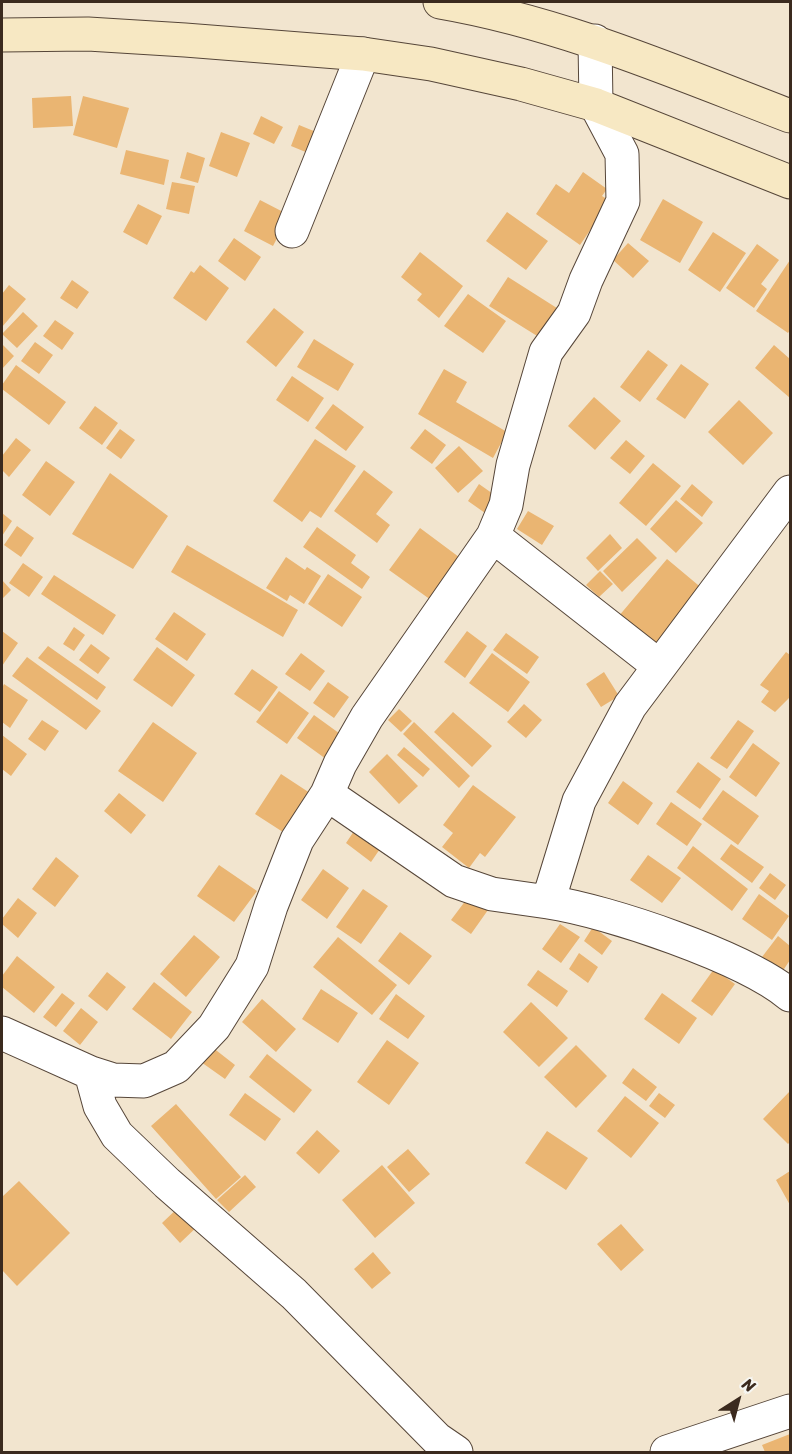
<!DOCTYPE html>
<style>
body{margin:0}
#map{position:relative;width:792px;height:1454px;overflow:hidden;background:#f2e5cf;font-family:Sriracha,sans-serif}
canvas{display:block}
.frame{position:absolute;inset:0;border:3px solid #3b2a1e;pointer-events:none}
.north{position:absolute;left:708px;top:1370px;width:60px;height:60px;-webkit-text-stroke:4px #f6f6f2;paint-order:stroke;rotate:36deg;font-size:16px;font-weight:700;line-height:24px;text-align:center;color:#3b2a1e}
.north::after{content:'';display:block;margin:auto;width:21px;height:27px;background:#3b2a1e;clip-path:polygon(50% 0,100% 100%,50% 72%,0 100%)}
</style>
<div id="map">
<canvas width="792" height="1454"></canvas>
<div class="frame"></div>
<div class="north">N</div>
</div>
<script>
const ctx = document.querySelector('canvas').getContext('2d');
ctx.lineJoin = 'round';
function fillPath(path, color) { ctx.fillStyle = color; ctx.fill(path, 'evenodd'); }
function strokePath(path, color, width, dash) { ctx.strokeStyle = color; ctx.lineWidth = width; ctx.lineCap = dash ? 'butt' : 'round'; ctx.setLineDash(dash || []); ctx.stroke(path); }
const building = new Path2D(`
 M 71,96 L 73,126 L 33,128 L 32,98 Z
 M 83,96 L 129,108 L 117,148 L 73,135 Z
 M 261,116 L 283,127 L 274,144 L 253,134 Z
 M 299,125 L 321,134 L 313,155 L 291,146 Z
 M 221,132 L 250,143 L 237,177 L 209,166 Z
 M 126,150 L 169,160 L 164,185 L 120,174 Z
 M 187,152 L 205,158 L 198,183 L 180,178 Z
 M 583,172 L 607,189 L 602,196 L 610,201 L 580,245 L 536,214 L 556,184 L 569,193 Z
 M 172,182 L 195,186 L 189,214 L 166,209 Z
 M 663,199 L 703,222 L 680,263 L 640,240 Z
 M 260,200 L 289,215 L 273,246 L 244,231 Z
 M 138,204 L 162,216 L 147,245 L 123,232 Z
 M 507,212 L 548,241 L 526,270 L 486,241 Z
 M 713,232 L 746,253 L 720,292 L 688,270 Z
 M 234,238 L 261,257 L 245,281 L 218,261 Z
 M 628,243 L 649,261 L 633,278 L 613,260 Z
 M 757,244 L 779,260 L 761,284 L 767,289 L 754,308 L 726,288 Z
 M 420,252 L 463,286 L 439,318 L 417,300 L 422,294 L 401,277 Z
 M 790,260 L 790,330 L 788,333 L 756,311 Z
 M 200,265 L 229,288 L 206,321 L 173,298 L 191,271 L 194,273 Z
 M 508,277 L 560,310 L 542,339 L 489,306 Z
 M 72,280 L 89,292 L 77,309 L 60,298 Z
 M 9,285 L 26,299 L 2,327 L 2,294 Z
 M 468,294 L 506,321 L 483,353 L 444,326 Z
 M 274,308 L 304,332 L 276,367 L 246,342 Z
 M 23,312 L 38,326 L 17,348 L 2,334 Z
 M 55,320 L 74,333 L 62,350 L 43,336 Z
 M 314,339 L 354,364 L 338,391 L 297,367 Z
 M 35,342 L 53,355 L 39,374 L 21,361 Z
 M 2,344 L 14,356 L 2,369 Z
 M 774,345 L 790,359 L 790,398 L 755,368 Z
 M 648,350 L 668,365 L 640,402 L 620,387 Z
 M 681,364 L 709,384 L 685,419 L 656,399 Z
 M 16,365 L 66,402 L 49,425 L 2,389 L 2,385 Z
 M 444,369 L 467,382 L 456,402 L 507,432 L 493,458 L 418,414 Z
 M 292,376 L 324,398 L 308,422 L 276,400 Z
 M 594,397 L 621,421 L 595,450 L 568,426 Z
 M 739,400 L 773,433 L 743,465 L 708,432 Z
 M 333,404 L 364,427 L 346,451 L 315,428 Z
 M 95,406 L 118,423 L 102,445 L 79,428 Z
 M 120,429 L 135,440 L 121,459 L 106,448 Z
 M 425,429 L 446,445 L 432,464 L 410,448 Z
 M 16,438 L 31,450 L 9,477 L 2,470 L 2,456 Z
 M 315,439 L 356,466 L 321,518 L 310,511 L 302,522 L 273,501 Z
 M 626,440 L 645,456 L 630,474 L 610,458 Z
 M 459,446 L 483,471 L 458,493 L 435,468 Z
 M 46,461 L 75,482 L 50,516 L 22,495 Z
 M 653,463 L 681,486 L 646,526 L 619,503 Z
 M 364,470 L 393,492 L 376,514 L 390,525 L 377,543 L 334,511 Z
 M 110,473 L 168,516 L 133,569 L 72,534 Z
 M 479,484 L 496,496 L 485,513 L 468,501 Z
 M 692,484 L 713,502 L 702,517 L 680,499 Z
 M 676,500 L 703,523 L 676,553 L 650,529 Z
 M 528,511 L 554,526 L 542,545 L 517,529 Z
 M 2,513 L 12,521 L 2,536 Z
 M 17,526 L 34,538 L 21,557 L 4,545 Z
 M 317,527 L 356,555 L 351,563 L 370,577 L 362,589 L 303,547 Z
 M 420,528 L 467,563 L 438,605 L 389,570 Z
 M 610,534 L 622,548 L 598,571 L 586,558 Z
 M 637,538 L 657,558 L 622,592 L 603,571 Z
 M 187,545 L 298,610 L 283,637 L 171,572 Z
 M 286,557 L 305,570 L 307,567 L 321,576 L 304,604 L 290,595 L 287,601 L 266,588 Z
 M 667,559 L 710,595 L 661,653 L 618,617 Z
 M 23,563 L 43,577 L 29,597 L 9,583 Z
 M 600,571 L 613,584 L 599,597 L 586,585 Z
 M 328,574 L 362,597 L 342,627 L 308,604 Z
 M 54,575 L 116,615 L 103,635 L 41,594 Z
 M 2,580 L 11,590 L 2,599 Z
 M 174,612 L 206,634 L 187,661 L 155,639 Z
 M 74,627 L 85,635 L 74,651 L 63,644 Z
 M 2,631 L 18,643 L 2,666 Z
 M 467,631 L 487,646 L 465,678 L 444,662 Z
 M 506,633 L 539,657 L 527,674 L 493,650 Z
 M 91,644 L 110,658 L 98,674 L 79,660 Z
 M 48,646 L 106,687 L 97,700 L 38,658 Z
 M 157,647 L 195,675 L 172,707 L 133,680 Z
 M 786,652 L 790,655 L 790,697 L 775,712 L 761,702 L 769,691 L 760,685 Z
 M 301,653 L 325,671 L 310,691 L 285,674 Z
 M 492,653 L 530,682 L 508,712 L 469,683 Z
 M 27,657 L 101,711 L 86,730 L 12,676 Z
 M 252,669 L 278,687 L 260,712 L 234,694 Z
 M 604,672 L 619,696 L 601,707 L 586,684 Z
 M 328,682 L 349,697 L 334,718 L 313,703 Z
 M 4,684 L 28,700 L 10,728 L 2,722 L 2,688 Z
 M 279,691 L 309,713 L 287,744 L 256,722 Z
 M 524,704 L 542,720 L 526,738 L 507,722 Z
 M 399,709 L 412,721 L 401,732 L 388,720 Z
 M 453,712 L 492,746 L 472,767 L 434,732 Z
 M 314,715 L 343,736 L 326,759 L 297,738 Z
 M 42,720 L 59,731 L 45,751 L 28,739 Z
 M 738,720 L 754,731 L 727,769 L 710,758 Z
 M 153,722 L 197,753 L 163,802 L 118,771 Z
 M 414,722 L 470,776 L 459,788 L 403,734 Z
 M 2,735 L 27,754 L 11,776 L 2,769 Z
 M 753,743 L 780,763 L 756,797 L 729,777 Z
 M 404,747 L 430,769 L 423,777 L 397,755 Z
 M 387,754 L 418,786 L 399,804 L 369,772 Z
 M 698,762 L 721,779 L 700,809 L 676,792 Z
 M 281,774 L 313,795 L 286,834 L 255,814 Z
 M 623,781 L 653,803 L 638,825 L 608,803 Z
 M 473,785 L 516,817 L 485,857 L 480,853 L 469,868 L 442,847 L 453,833 L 443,825 Z
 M 723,790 L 759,816 L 738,845 L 702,819 Z
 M 119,793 L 146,815 L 131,834 L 104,811 Z
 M 671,802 L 702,824 L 687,846 L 656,824 Z
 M 356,828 L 382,846 L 371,862 L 346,843 Z
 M 731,844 L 764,867 L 752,883 L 720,859 Z
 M 693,846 L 748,889 L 732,911 L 677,868 Z
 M 648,855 L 681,878 L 662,903 L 630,880 Z
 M 56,857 L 79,876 L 55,907 L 32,889 Z
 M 219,865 L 257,891 L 234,922 L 197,896 Z
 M 323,869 L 349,888 L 327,919 L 301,900 Z
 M 770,873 L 786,885 L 775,900 L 759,888 Z
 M 363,889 L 388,906 L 361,944 L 336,927 Z
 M 759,894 L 789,916 L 772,940 L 742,919 Z
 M 469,896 L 488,910 L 471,934 L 451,920 Z
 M 18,898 L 37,913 L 18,938 L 2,924 L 2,919 Z
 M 560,924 L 580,937 L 561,963 L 542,949 Z
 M 593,927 L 612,941 L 602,955 L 584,941 Z
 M 400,932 L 432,956 L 409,985 L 378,961 Z
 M 194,935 L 220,957 L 186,997 L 160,974 Z
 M 778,936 L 790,946 L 790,960 L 782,972 L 762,957 Z
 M 338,937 L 397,985 L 372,1015 L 313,967 Z
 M 579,953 L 598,967 L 588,983 L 569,969 Z
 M 17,956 L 55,987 L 34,1013 L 2,987 L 2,976 Z
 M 714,969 L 735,984 L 712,1016 L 691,1001 Z
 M 538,970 L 568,991 L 557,1007 L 527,985 Z
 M 107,972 L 126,987 L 107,1011 L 88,996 Z
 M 154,982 L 192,1012 L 171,1039 L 132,1009 Z
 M 321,989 L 358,1013 L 338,1043 L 302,1019 Z
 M 62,993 L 75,1003 L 56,1027 L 43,1017 Z
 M 662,993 L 697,1018 L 679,1044 L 644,1019 Z
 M 396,994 L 425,1016 L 408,1039 L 379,1019 Z
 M 262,999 L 296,1029 L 276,1052 L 242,1022 Z
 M 531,1002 L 568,1038 L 539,1067 L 503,1032 Z
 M 81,1008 L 98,1022 L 80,1045 L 63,1031 Z
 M 387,1040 L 419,1063 L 389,1105 L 357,1082 Z
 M 576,1045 L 607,1076 L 576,1108 L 544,1077 Z
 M 212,1047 L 235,1065 L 225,1079 L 201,1062 Z
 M 267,1054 L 312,1090 L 294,1113 L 249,1077 Z
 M 633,1068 L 657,1087 L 646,1101 L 622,1083 Z
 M 790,1091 L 790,1142 L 788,1144 L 763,1119 Z
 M 245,1093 L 281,1119 L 265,1141 L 229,1115 Z
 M 659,1093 L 675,1105 L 665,1118 L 649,1106 Z
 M 625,1096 L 659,1123 L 631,1158 L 597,1131 Z
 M 176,1104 L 241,1177 L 216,1199 L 151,1126 Z
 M 317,1130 L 340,1151 L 319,1174 L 296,1153 Z
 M 547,1131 L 588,1158 L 566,1190 L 525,1163 Z
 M 408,1149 L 430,1174 L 409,1192 L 387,1167 Z
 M 382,1165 L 415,1203 L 375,1238 L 342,1200 Z
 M 790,1171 L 790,1205 L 776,1180 Z
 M 245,1175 L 256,1187 L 229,1212 L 217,1200 Z
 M 19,1181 L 70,1233 L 17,1286 L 2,1270 L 2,1197 Z
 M 181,1205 L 200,1224 L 180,1243 L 162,1223 Z
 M 621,1224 L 644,1250 L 621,1271 L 597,1244 Z
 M 373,1252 L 391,1273 L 372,1289 L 354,1269 Z
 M 790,1434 L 790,1452 L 765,1452 L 762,1445 Z`);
const street = new Path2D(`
 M 292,231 L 363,54
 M 790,492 L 630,706 L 579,801 L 548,902 C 608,911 744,957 790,995
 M 493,536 L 659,666
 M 327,794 L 454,881 L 492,894 L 548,902
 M 2,1033 L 91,1073 L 100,1106 L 117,1135 L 167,1183 L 294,1294 L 437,1439 L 456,1452
 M 91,1073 L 113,1080 L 144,1081 L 176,1067 L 214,1027 L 252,966 L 271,906 L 297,840 L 327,794 L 340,764 L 367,717 L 493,536 L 506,505 L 513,465 L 546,352 L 574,313 L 586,280 L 623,201 L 622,154 L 596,105 L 595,41
 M 667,1452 L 790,1411`);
const secondary = new Path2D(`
 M 440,2 C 562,23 675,72 790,116
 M 2,35 L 88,34 L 185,40 L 363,54 L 431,64 L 521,84 L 596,105 L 790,182`);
fillPath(building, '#eab572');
strokePath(street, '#564639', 35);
strokePath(secondary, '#564639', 35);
strokePath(street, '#fff', 33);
strokePath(secondary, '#f7e8c3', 33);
</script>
